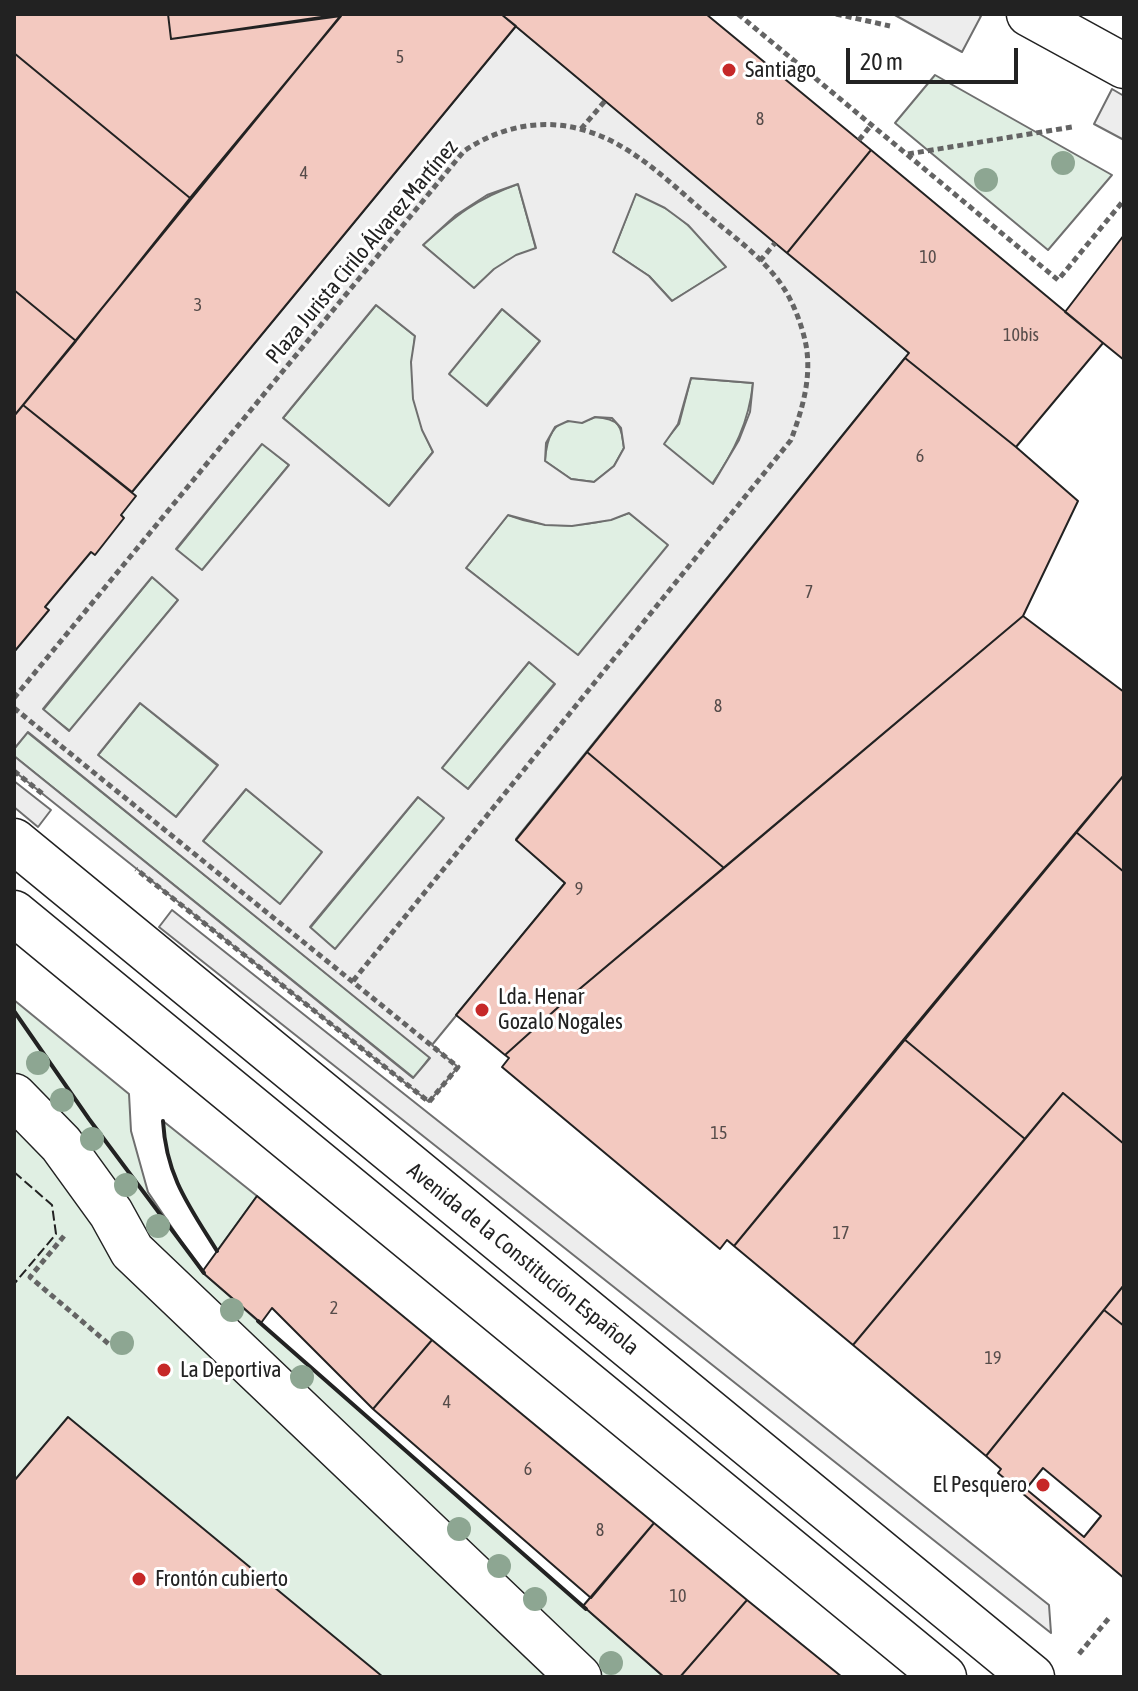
<!DOCTYPE html>
<meta charset="utf-8">
<style>
body{margin:0}
#map{position:relative;width:1138px;height:1691px;overflow:hidden;background:#fff;font-family:"Asap Condensed",sans-serif}
canvas{display:block}
.frame{position:absolute;inset:0;border:16px solid #222;pointer-events:none}
.scale{position:absolute;left:846px;top:48px;width:172px;height:36px;box-sizing:border-box;border:4px solid #222;border-top:0;padding-left:10px;font-size:24px;line-height:28px;white-space:nowrap;color:#222;-webkit-text-stroke:6px #fff;paint-order:stroke}
</style>
<div id="map">
<canvas width="1138" height="1691"></canvas>
<div class="frame"></div>
<div class="scale">20 m</div>
</div>
<script>
const ctx = document.querySelector('canvas').getContext('2d');
ctx.lineJoin = 'round';
function fillPath(path, color) { ctx.fillStyle = color; ctx.fill(path, 'evenodd'); }
function strokePath(path, color, width, dash) { ctx.strokeStyle = color; ctx.lineWidth = width; ctx.lineCap = dash ? 'butt' : 'round'; ctx.setLineDash(dash || []); ctx.stroke(path); }
function drawText(font, color, halo, rows, align = 'center') {
  ctx.font = font + ' "Asap Condensed",sans-serif'; ctx.lineWidth = 6; ctx.setLineDash([]); ctx.textBaseline = 'middle'; ctx.strokeStyle = halo; ctx.fillStyle = color; for (const [text, x, y, turn = 0] of rows) {
    ctx.save(); ctx.translate(x, y); ctx.rotate((+turn || 0) * Math.PI / 180); ctx.textAlign = isNaN(turn) ? turn : align; if (halo) ctx.strokeText(text, 0, 0); ctx.fillText(text, 0, 0); ctx.restore();
  }
}
const green = new Path2D(`
 M 935,75 L 1112,175 L 1048,250 L 895,123 Z
 M 518,184 L 536,249 C 510,257 493,269 474,289 L 423,245 C 456,215 476,199 518,184 Z
 M 636,193 C 674,207 702,236 727,267 L 672,301 L 649,276 L 613,252 Z
 M 376,305 L 415,336 C 409,379 413,413 433,452 L 389,506 L 283,418 Z
 M 502,309 L 540,341 L 486,406 L 448,374 Z
 M 691,378 L 753,383 C 749,422 734,452 712,484 L 663,444 L 679,424 Z
 M 595,417 C 620,419 621,425 624,448 L 614,466 L 594,482 L 571,479 L 545,461 C 546,445 550,422 570,421 C 583,420 582,423 595,417 Z
 M 262,443 L 289,465 L 202,571 L 176,550 Z
 M 629,513 L 669,545 L 578,656 L 466,568 L 508,515 C 547,530 590,528 629,513 Z
 M 152,577 L 179,599 L 70,731 L 43,710 Z
 M 529,662 L 555,683 L 468,789 L 441,768 Z
 M 140,703 L 218,766 L 176,817 L 98,755 Z
 M 27,732 L 430,1057 L 414,1078 L 14,756 L 14,749 Z
 M 246,789 L 323,852 L 280,905 L 203,841 Z
 M 418,797 L 445,818 L 336,950 L 310,928 Z
 M 14,1000 L 129,1094 L 131,1131 L 148,1192 L 202,1272 L 664,1677 L 14,1677 Z
 M 163,1121 L 257,1196 L 217,1251 C 189,1206 166,1176 163,1121 Z`);
const parking = new Path2D(`
 M 893,14 L 977,14 L 981,16 L 962,52 Z
 M 516,26 L 909,353 L 516,839 L 565,883 L 432,1045 L 458,1067 L 429,1102 L 14,771 L 14,756 L 413,1078 L 430,1058 L 28,732 L 14,749 L 14,635 ZM 518,184 L 536,248 L 516,255 L 494,269 L 474,288 L 423,245 L 456,215 L 487,195 ZM 636,194 L 665,208 L 688,225 L 726,267 L 672,301 L 649,276 L 613,252 ZM 376,305 L 415,336 L 411,362 L 413,399 L 422,430 L 433,452 L 389,506 L 283,418 ZM 502,309 L 540,341 L 487,406 L 449,374 ZM 691,378 L 753,383 L 750,412 L 739,440 L 713,484 L 664,444 L 678,424 ZM 595,417 L 612,418 L 621,428 L 624,448 L 614,466 L 594,482 L 571,479 L 545,461 L 546,443 L 555,427 L 568,421 L 582,423 ZM 262,444 L 289,465 L 202,570 L 176,549 ZM 629,513 L 668,545 L 578,655 L 466,568 L 508,515 L 545,525 L 572,526 L 611,520 ZM 152,577 L 178,600 L 69,731 L 43,709 ZM 529,662 L 555,684 L 468,789 L 442,768 ZM 140,703 L 218,765 L 176,817 L 98,755 ZM 246,789 L 322,852 L 280,904 L 203,841 ZM 418,797 L 444,818 L 335,949 L 310,927 Z
 M 1112,89 L 1124,96 L 1124,140 L 1094,124 Z
 M 14,781 L 51,810 L 38,827 L 14,807 Z
 M 172,910 L 1049,1605 L 1051,1633 L 159,927 Z`);
const building = new Path2D(`
 M 14,14 L 168,14 L 171,39 L 341,16 L 190,198 L 14,53 Z
 M 168,14 L 342,14 L 171,39 Z
 M 342,14 L 501,14 L 516,26 L 132,492 L 23,405 Z
 M 501,14 L 706,14 L 871,150 L 787,253 Z
 M 14,53 L 190,198 L 76,341 L 14,290 Z
 M 871,150 L 1103,343 L 1016,447 L 905,358 L 909,353 L 787,253 Z
 M 1124,235 L 1124,360 L 1065,312 Z
 M 14,290 L 76,341 L 14,416 Z
 M 905,358 L 1016,447 L 1078,501 L 1023,616 L 724,868 L 587,752 Z
 M 23,405 L 136,496 L 121,515 L 124,518 L 95,555 L 91,552 L 45,607 L 49,610 L 14,652 L 14,416 Z
 M 1023,616 L 1124,692 L 1124,775 L 734,1246 L 727,1240 L 720,1249 L 502,1067 L 509,1058 L 505,1055 L 564,1002 Z
 M 587,752 L 724,868 L 564,1002 L 505,1055 L 456,1015 L 565,883 L 516,840 Z
 M 1124,775 L 1124,872 L 1076,832 Z
 M 1076,832 L 1124,872 L 1124,1144 L 1063,1093 L 1025,1139 L 904,1039 Z
 M 904,1039 L 1025,1139 L 853,1345 L 734,1246 Z
 M 1063,1093 L 1124,1144 L 1124,1285 L 986,1456 L 853,1345 Z
 M 257,1196 L 432,1340 L 373,1409 L 272,1308 L 261,1323 L 202,1272 Z
 M 1124,1285 L 1124,1326 L 1104,1310 Z
 M 1104,1310 L 1124,1326 L 1124,1578 L 998,1473 L 1001,1469 L 986,1456 Z
 M 432,1340 L 654,1523 L 591,1598 L 373,1409 Z
 M 68,1417 L 383,1677 L 14,1677 L 14,1481 Z
 M 1043,1468 L 1101,1516 L 1084,1537 L 1026,1489 Z
 M 654,1523 L 747,1600 L 680,1677 L 664,1677 L 583,1606 Z
 M 747,1600 L 842,1677 L 680,1677 Z`);
const path = new Path2D(`
 M 738,14 L 1058,280 L 1124,200
 M 836,14 L 890,26
 M 581,129 L 605,101
 M 859,140 L 872,124
 M 908,154 L 1072,127
 M 760,261 L 775,243
 M 14,698 L 464,151 C 498,128 539,118 580,129 C 631,142 671,184 710,217 C 734,237 762,257 781,284 C 793,301 802,325 806,345 C 812,378 802,410 791,440 L 353,981
 M 14,708 L 458,1067 L 429,1102 L 136,869
 M 14,771 L 44,795
 M 64,1236 L 30,1277 L 110,1345
 M 1079,1654 L 1109,1618`);
const minor = new Path2D(`
 M 1029,14 L 1124,66
 M 14,1096 L 61,1144 L 111,1213 L 132,1251 L 579,1677`);
const highway = new Path2D(`
 M 14,841 L 1032,1677
 M 14,913 L 944,1677`);
const fence = new Path2D(`
 M 14,1172 L 52,1205 L 56,1234 L 14,1284`);
const wall = new Path2D(`
 M 14,1011 L 89,1119 L 204,1273
 M 163,1121 C 166,1176 189,1206 217,1251
 M 258,1321 L 586,1609`);
const trees = [
 [1063,163],
 [986,180],
 [38,1063],
 [62,1100],
 [92,1139],
 [126,1185],
 [158,1226],
 [232,1310],
 [122,1343],
 [302,1377],
 [459,1529],
 [499,1566],
 [535,1599],
 [611,1663]
];
const markers = [
 [729,70,8,"#c62828"],
 [482,1010,8,"#c62828"],
 [164,1370,8,"#c62828"],
 [1043,1485,8,"#c62828"],
 [139,1579,8,"#c62828"]
];
const numberNames = [
 ["5",400,57],
 ["8",760,119],
 ["4",304,173],
 ["10",928,257],
 ["3",198,305],
 ["10bis",1021,335],
 ["6",920,456],
 ["7",809,592],
 ["8",718,706],
 ["9",579,889],
 ["15",719,1133],
 ["17",841,1233],
 ["2",334,1308],
 ["19",993,1358],
 ["4",447,1402],
 ["6",528,1469],
 ["8",600,1530],
 ["10",678,1596]
];
const poiNames = [
 ["Santiago",745,70],
 ["Lda. Henar",498,997],
 ["Gozalo Nogales",498,1022],
 ["La Deportiva",180,1370],
 ["El Pesquero",1027,1485,"right"],
 ["Frontón cubierto",155,1579]
];
const streetNames = [
 ["Plaza Jurista Cirilo Álvarez Martínez",362,252,-50],
 ["Avenida de la Constitución Española",523,1259,39]
];
fillPath(green, '#e0efe3');
strokePath(green, '#6f6f6f', 2);
fillPath(parking, '#ededed');
strokePath(parking, '#6f6f6f', 2);
fillPath(building, '#f3c9c0');
strokePath(building, '#222', 2);
strokePath(minor, '#222', 47);
strokePath(highway, '#222', 47);
strokePath(path, '#646464', 5, [6, 4]);
strokePath(minor, '#fff', 44);
strokePath(highway, '#fff', 44);
strokePath(fence, '#222', 2, [10, 4]);
strokePath(wall, '#222', 4);
ctx.fillStyle = '#8da692';
for (const [x, y] of trees) { ctx.beginPath(); ctx.arc(x, y, 12, 0, 2 * Math.PI); ctx.fill(); }
for (const [x, y, r, color] of markers) { const dot = new Path2D(); dot.arc(x, y, r, 0, 2 * Math.PI); ctx.fillStyle = color; ctx.fill(dot); strokePath(dot, '#fff', 3); }
drawText('18px', '#564c4a', null, numberNames);
drawText('22px', '#222', '#fff', poiNames, 'left');
drawText('22px', '#222', '#fff', streetNames);
</script>
